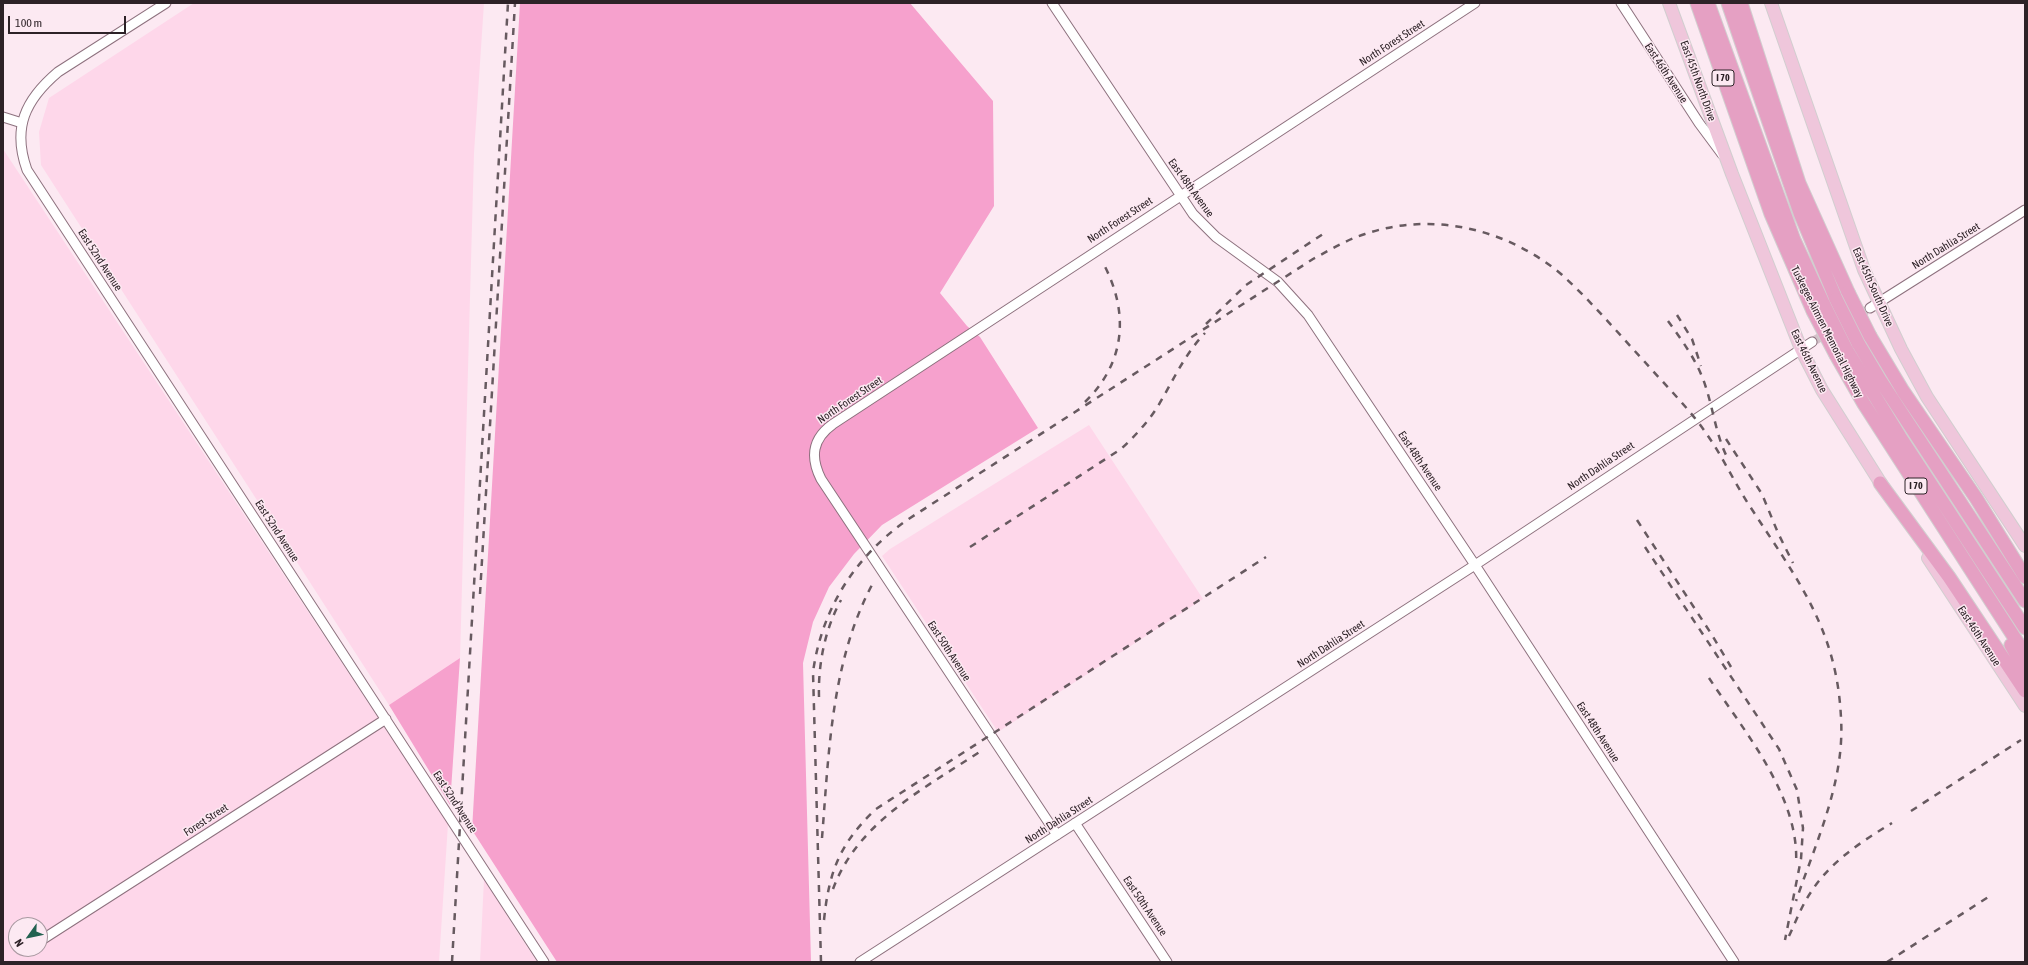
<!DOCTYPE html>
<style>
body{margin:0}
#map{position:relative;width:2028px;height:965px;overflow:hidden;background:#fce9f2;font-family:"Asap Condensed",sans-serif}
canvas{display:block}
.frame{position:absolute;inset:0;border:4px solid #2d2227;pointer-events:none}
.north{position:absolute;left:8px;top:917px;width:40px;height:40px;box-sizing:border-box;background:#fce9f2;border:1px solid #a999a1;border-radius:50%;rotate:237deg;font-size:11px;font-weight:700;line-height:16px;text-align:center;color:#2d2227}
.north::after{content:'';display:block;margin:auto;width:14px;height:18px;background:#226250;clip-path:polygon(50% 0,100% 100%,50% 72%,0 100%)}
.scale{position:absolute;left:8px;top:16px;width:118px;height:18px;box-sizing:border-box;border:2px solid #2d2227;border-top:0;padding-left:5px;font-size:12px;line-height:14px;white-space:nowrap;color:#2d2227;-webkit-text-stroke:3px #fce9f2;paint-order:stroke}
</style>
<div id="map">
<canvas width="2028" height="965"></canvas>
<div class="frame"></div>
<div class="north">N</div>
<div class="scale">100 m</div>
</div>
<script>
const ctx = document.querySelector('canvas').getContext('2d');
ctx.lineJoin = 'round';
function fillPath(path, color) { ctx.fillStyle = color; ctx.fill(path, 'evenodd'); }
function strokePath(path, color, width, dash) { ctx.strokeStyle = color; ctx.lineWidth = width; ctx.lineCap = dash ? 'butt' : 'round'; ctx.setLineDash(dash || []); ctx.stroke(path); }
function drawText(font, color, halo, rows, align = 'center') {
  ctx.font = font + ' "Asap Condensed",sans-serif'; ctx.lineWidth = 3; ctx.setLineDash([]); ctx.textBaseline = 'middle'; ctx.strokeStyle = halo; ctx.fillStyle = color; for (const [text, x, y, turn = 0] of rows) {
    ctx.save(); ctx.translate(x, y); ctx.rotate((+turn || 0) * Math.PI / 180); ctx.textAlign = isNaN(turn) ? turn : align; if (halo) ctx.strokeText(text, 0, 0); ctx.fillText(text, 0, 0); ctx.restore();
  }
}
const built = new Path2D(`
 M 194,3 L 484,3 L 474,153 L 460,658 L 389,705 L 41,165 L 39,132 L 49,98 Z
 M 3,149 L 448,824 L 439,962 L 3,962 ZM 16,925 L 40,925 L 40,949 L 16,949 Z
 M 1089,425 L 1203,599 L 998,732 L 882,556 L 890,549 Z
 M 484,879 L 516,930 L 537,962 L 480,962 Z`);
const green = new Path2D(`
 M 520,3 L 910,3 L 993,101 L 994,206 L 940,293 L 967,326 L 980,337 L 1038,428 L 882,525 L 854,554 L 829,587 L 813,622 L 803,663 L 811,962 L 557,962 L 472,830 Z
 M 460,658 L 450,805 L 389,705 Z`);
const minorTunnel = new Path2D(`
 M 1812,342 L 1870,308`);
const minor = new Path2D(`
 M 166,3 L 58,72 C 25,100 12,128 27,170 L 544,962
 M 1052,3 L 1193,214 L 1216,237 L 1278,282 L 1308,315 L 1475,565 L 1734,962
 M 1621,3 L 1699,123 L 1722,154
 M 3,117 L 22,123
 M 1870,308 L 2025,210
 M 1075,823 L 1167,962
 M 1057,835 L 821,479 C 810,457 812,439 833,424 L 1475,3
 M 40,941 L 386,719
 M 860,962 L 1475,565 L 1812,342`);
const major = new Path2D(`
 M 1669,3 L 1732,174 L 1801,349 L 1822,390 L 1885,490
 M 1771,3 L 1864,270 L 1901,349 L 1927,397 L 2025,546
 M 1928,558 L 2025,706`);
const highway = new Path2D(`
 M 1697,3 L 1771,214 L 1813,311
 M 1708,3 L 1794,240 L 1824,305
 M 1728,3 L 1800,213 L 1836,299
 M 1741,3 L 1799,183 L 1848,292
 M 1870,336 L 1903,391 L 1976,498 L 2025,577
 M 1858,343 L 1880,380 L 2025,601
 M 1846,349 L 1900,437 L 2025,628
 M 1836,355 L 1864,404 L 2025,654
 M 1880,483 L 1949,577 L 2025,691
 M 2011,645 L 2025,671`);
const rail = new Path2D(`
 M 1677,315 L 1692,339 L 1701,366
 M 1668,321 C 1681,339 1695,358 1703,379 C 1713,405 1715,434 1728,459
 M 1206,324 L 1246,285 L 1326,232
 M 1085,402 C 1127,361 1129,310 1102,261
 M 1726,439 L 1762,494 L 1778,533 L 1793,563
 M 1637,520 L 1712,635 L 1731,667
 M 970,547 L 1121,449 C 1135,436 1148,422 1158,406 C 1173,381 1184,355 1205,333
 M 1645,547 L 1779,749 L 1797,790 L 1803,828 L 1801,859 L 1785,940
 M 480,594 L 515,3
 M 1709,678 C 1744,731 1800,797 1796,864
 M 819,697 C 818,664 825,629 841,600
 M 1911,811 L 2021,740
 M 822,838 C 829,752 831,661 873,583
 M 833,889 C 858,821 927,787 984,749
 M 824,920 C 829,871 840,843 876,809 L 1266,557
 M 1789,936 C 1796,921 1802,905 1811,892 C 1831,861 1861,842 1892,823
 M 452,962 L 508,3
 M 821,962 L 813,672 C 822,608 855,557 907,520 L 1313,259 C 1330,250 1346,240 1365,234 C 1433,211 1507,229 1561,274 C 1591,301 1617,332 1644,361 C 1665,385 1690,409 1708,436 C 1724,459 1735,484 1751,508 C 1797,579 1837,629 1841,718 C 1845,781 1816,842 1796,901
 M 1887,962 L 1993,894`);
const highwayBridge = new Path2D(`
 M 1848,292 L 1870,336
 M 1836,299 L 1858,343
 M 1824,305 L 1846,349
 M 1813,311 L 1836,355`);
const shields = [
 [1723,78,22],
 [1916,486,22]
];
const shieldNames = [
 ["I 70",1723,78],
 ["I 70",1916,486]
];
const streetNames = [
 ["North Forest Street",1392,43,-33],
 ["East 46th Avenue",1666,73,57],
 ["East 45th North Drive",1698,81,70],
 ["East 48th Avenue",1191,188,54],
 ["North Forest Street",1120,220,-33],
 ["North Dahlia Street",1946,246,-32],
 ["East 52nd Avenue",100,260,57],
 ["East 45th South Drive",1873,287,66],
 ["Tuskegee Airmen Memorial Highway",1827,332,63],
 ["East 46th Avenue",1809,361,64],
 ["North Forest Street",850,400,-34],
 ["East 48th Avenue",1420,461,56],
 ["North Dahlia Street",1601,466,-34],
 ["East 52nd Avenue",277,531,57],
 ["East 46th Avenue",1979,636,57],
 ["North Dahlia Street",1331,644,-33],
 ["East 50th Avenue",949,651,57],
 ["East 48th Avenue",1598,732,57],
 ["East 52nd Avenue",455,802,57],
 ["Forest Street",206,820,-33],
 ["North Dahlia Street",1059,820,-33],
 ["East 50th Avenue",1145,906,56]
];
fillPath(built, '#fed7ea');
fillPath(green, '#f6a1cd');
strokePath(minorTunnel, '#d3c1c9', 9, [9, 4.5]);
strokePath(minor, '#8d717e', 11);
strokePath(major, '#d1cecf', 14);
strokePath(highway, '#d1cecf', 15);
strokePath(minor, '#fff', 9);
strokePath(major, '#efc6db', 12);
strokePath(highway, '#e5a0c3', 13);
strokePath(rail, '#675a60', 2.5, [7, 7]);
strokePath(highwayBridge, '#d1cecf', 15, []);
strokePath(highwayBridge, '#e5a0c3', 13);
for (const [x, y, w] of shields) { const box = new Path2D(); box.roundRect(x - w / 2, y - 8, w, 16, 3); ctx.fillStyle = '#fce9f2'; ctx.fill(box); strokePath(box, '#2d2227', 1); }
drawText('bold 10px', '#2d2227', null, shieldNames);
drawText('11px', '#2d2227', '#fce9f2', streetNames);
</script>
